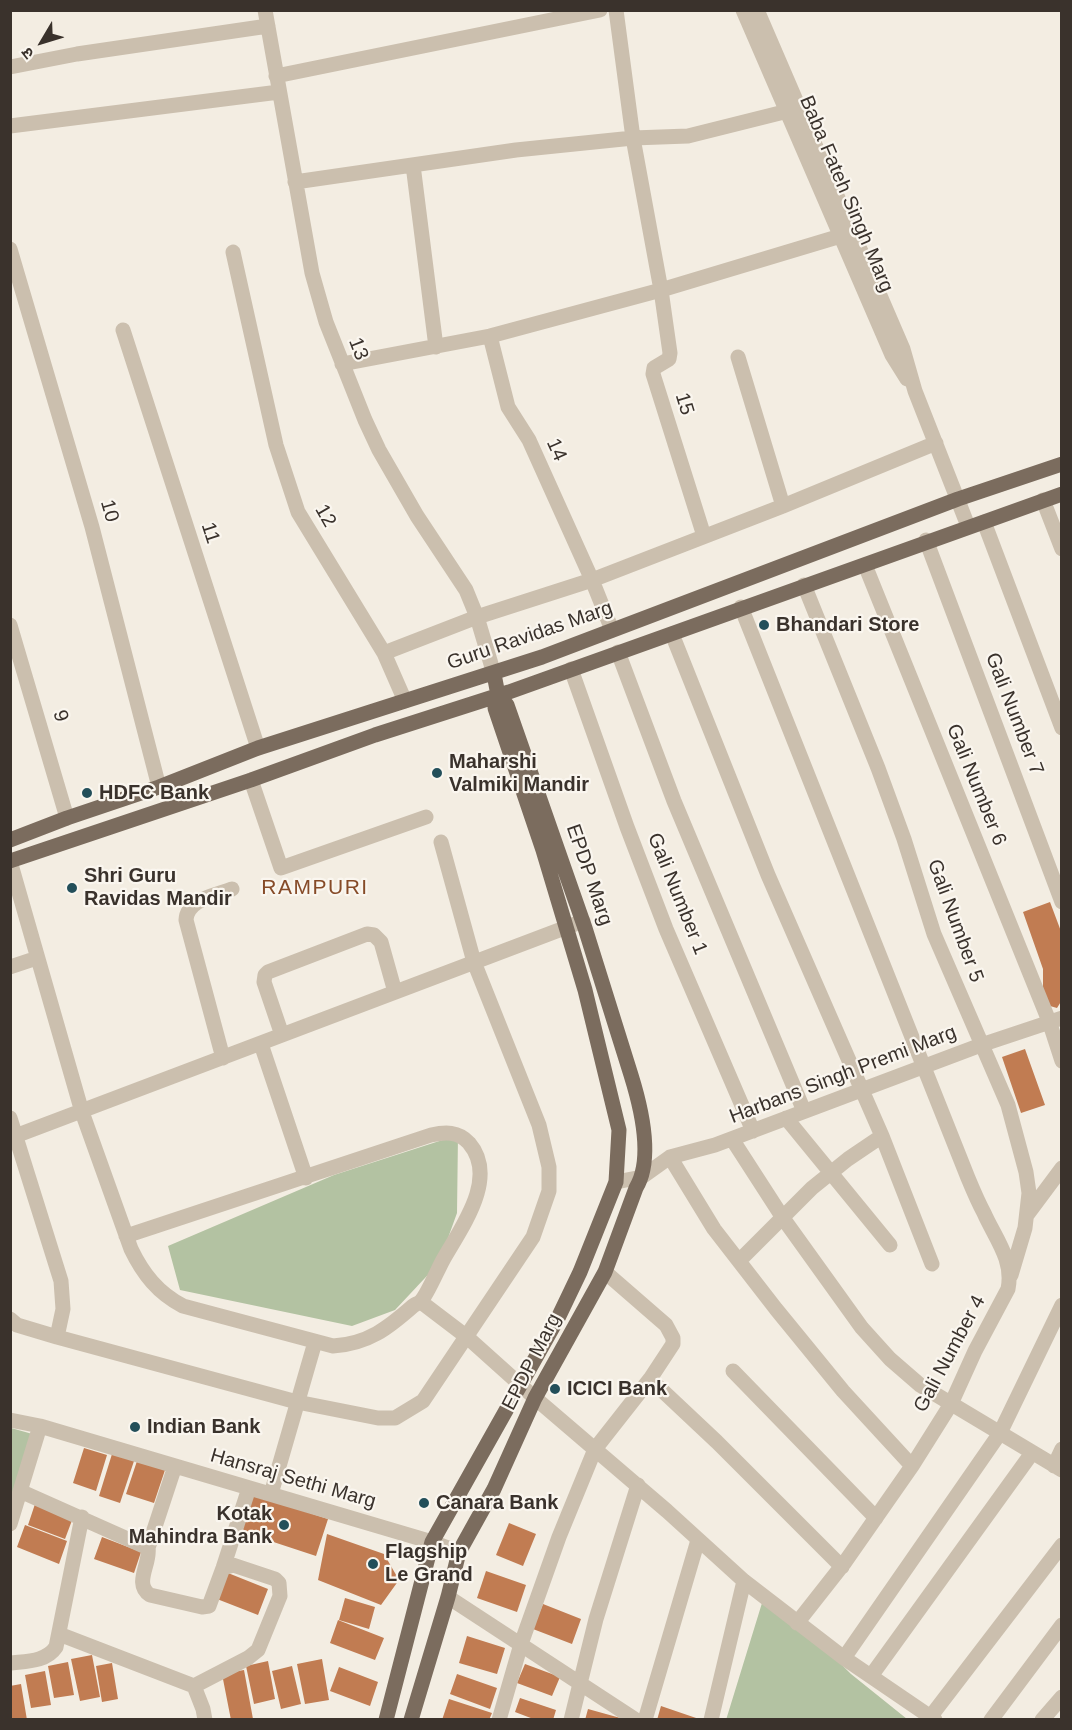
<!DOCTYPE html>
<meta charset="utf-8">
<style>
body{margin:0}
#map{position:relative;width:1072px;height:1730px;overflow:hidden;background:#f3ede2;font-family:Arial,"Noto Sans Devanagari",sans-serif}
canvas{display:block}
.frame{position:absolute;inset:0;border:12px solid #3a322c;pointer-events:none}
.north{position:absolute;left:12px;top:12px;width:60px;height:60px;-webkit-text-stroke:4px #faf6ef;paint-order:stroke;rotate:232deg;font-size:16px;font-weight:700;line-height:24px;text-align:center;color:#3a322c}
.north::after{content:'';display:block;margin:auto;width:21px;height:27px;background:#3a322c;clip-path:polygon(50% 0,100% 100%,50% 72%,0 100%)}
</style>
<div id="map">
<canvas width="1072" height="1730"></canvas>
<div class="frame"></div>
<div class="north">उ</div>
</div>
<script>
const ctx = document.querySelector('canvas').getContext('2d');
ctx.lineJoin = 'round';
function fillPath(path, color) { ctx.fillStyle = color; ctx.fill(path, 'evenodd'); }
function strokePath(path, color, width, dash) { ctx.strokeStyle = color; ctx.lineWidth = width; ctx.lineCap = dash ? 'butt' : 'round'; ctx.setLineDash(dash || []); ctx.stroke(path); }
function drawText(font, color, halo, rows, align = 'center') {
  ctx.font = font + ' Arial,sans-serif'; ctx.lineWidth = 4.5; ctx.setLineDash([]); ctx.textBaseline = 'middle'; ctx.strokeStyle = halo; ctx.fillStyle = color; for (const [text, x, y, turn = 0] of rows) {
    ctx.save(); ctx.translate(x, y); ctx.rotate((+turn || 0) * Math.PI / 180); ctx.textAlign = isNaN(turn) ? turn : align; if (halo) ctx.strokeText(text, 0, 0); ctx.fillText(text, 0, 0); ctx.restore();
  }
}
const green = new Path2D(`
 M 458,1135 L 457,1213 L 439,1263 L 395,1310 L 352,1326 L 180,1290 L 168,1246 L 334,1175 Z
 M 11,1428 L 36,1435 L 11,1501 Z
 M 766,1590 L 851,1674 L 907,1719 L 726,1720 Z`);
const building = new Path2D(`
 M 1050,902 L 1062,934 L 1062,1000 L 1057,1008 L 1043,1004 L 1043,969 L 1023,912 Z
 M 1025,1049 L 1045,1105 L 1021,1113 L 1002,1057 Z
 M 84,1448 L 107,1455 L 96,1491 L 73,1483 Z
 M 112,1454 L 134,1461 L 120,1503 L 99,1496 Z
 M 138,1458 L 166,1467 L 154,1503 L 126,1494 Z
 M 252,1494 L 328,1519 L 316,1556 L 240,1531 Z
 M 36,1501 L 74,1515 L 65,1539 L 28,1525 Z
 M 509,1523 L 536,1534 L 523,1566 L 496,1555 Z
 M 25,1525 L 67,1541 L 59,1564 L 17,1547 Z
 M 327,1534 L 384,1554 L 399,1580 L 381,1605 L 318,1580 Z
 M 102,1537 L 141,1552 L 134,1573 L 94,1559 Z
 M 486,1571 L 526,1585 L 517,1612 L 477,1598 Z
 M 228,1573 L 268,1589 L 258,1615 L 217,1599 Z
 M 345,1598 L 375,1607 L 369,1629 L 339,1620 Z
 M 543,1604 L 581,1619 L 572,1644 L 533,1629 Z
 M 338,1620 L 384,1638 L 375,1660 L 330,1643 Z
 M 467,1636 L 505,1648 L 497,1674 L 459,1663 Z
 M 92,1655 L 100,1697 L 80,1701 L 71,1659 Z
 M 322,1659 L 329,1700 L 305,1704 L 297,1664 Z
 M 268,1661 L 275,1699 L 254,1704 L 246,1666 Z
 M 68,1662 L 74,1695 L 54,1698 L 48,1666 Z
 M 112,1663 L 118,1699 L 102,1702 L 96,1666 Z
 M 525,1664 L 560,1677 L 552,1696 L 517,1683 Z
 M 292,1666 L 301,1704 L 281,1709 L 272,1671 Z
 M 339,1667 L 378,1682 L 370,1706 L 330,1691 Z
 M 244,1670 L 253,1719 L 231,1720 L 222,1674 Z
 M 45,1671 L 51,1705 L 31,1708 L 25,1675 Z
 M 457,1674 L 497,1688 L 490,1709 L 450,1694 Z
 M 21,1684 L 27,1720 L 10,1720 L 10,1686 Z
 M 520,1698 L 556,1710 L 553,1720 L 536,1720 L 515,1712 Z
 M 449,1699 L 492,1713 L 489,1720 L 442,1720 Z
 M 661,1706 L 699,1719 L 699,1720 L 657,1720 Z
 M 588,1709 L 624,1719 L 624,1720 L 585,1720 Z`);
const minor = new Path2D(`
 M 265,10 L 312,273 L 326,322 L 365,420 L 379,450 L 417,516 L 466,590 L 477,617 L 494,674
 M 743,10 L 892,355 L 907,379
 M 757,10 L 903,349 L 915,391 L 968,526
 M 10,67 L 77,54 L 268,26
 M 276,76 L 600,10
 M 10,126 L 279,92
 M 413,165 L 436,347
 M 295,182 L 516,150 L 633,138 L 688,136 L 800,108
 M 10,249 L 92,527 L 159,787
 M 233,252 L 276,445 L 298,512 L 384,653 L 405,701
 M 123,330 L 258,748
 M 490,336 L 508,407 L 529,440 L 592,580 L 612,630
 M 738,357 L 783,506
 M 342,364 L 490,336 L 661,290 L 633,138 L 616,10
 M 1043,500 L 1062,549
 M 984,522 L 1062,728
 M 704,536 L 653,374 L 654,368 L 669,359 L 670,353 L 661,290 L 854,232
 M 926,540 L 1062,902
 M 865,565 L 1049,1021 L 1062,1061
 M 804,585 L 878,768 L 904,839 L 934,934 L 1008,1105 L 1026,1172 L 1029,1193 L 1025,1228 L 1011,1275
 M 741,607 L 968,1178 C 973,1190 978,1202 984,1213 C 995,1238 1014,1260 1008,1289 L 975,1351 L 951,1404 L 912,1466 L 845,1562 L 797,1623
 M 10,625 L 67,818
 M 672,634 L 768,875 L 882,1136 L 932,1264
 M 618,652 L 674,801 L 804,1111
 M 384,653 L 477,617 L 592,580 L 783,506 L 936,443
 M 571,669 L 627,827 L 666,929 L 753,1131
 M 251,780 L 281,868 L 426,817
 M 10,861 L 82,1112 L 131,1249 C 143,1274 158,1293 183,1306 L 333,1346 C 368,1344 388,1328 413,1306 C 416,1304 419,1303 421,1301 C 427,1295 438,1269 443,1260 C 461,1228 499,1178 469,1143 C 458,1131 445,1132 431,1135 L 126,1236
 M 10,967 L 37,958
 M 282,1035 L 264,982 L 265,975 L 268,972 L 367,934 L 374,935 L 381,942 L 395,992
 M 261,1044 L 306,1178
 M 223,1058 L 186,920 C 187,899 215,896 232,889
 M 10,1118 L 61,1281 L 63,1309 L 57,1337
 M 786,1118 L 890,1245
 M 10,1138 L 583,921
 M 732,1139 L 783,1218 L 862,1328 L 890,1359 L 920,1385 L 1062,1470
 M 670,1157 L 714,1229 L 776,1309 L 843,1391 L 912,1466
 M 616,1182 L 642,1177 L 670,1157 L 715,1145 L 981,1045 L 1062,1018
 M 1027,1215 L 1062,1168
 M 739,1261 L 812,1188 L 848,1159 L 882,1136
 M 421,1302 L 467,1337 L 535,1398 L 667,1511 L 744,1581 L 844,1658 L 935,1720
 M 10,1319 L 17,1325 L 57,1337 L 297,1402 L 378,1418 L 395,1418 L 423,1401 L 533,1237 L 549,1191 L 549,1167 L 539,1125 L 474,962 L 441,842
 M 733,1371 L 876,1518
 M 650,1379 L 717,1442 L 842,1567
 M 10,1420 L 40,1426 L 432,1542 L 459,1552
 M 175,1466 L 148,1548 C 151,1563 133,1584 150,1595 L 202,1607 L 209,1606 L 223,1568 L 249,1488
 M 1054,1466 L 1062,1449
 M 20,1491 L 148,1548
 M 271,1494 L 315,1342
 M 10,1524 L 40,1426
 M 448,1597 L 636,1720
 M 59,1634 L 194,1686 L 203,1709 L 205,1720
 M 844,1658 L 1000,1433 L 1062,1305
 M 10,1663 C 26,1661 46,1662 56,1647 L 82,1517
 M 871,1676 L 1032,1453
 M 194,1686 L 248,1658 L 258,1650 L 280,1596 L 279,1583 L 275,1579 L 233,1565 L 223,1568
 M 931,1716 L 1062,1545
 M 499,1720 L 521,1644 L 559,1537 L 595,1449 L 650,1379 L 673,1344 L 673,1338 L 666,1325 L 605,1272
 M 571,1720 L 596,1619 L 638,1485
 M 645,1720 L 698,1540
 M 711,1720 L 744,1581
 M 991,1720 L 1062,1625
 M 1042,1720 L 1062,1697`);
const major = new Path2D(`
 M 10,840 L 67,818 L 159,787 L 258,748 L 542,657 L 958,499 L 1062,464
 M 10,861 L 251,780 L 375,735 L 509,692 L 1062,494
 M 386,1720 L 432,1542 L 558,1318 L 580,1272 L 616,1182 L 619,1130 L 585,990 L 543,850 L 495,708 L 498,695 L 494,674
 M 411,1720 L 448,1597 L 459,1552 L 494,1489 L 535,1398 L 605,1272 L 636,1188 C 654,1158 641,1107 631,1075 L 585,928 L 507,705 L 498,695`);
const markers = [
 [764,625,6,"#234f5a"],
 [437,773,6,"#234f5a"],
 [87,793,6,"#234f5a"],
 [72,888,6,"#234f5a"],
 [555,1389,6,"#234f5a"],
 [135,1427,6,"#234f5a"],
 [424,1503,6,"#234f5a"],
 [284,1525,6,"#234f5a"],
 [373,1564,6,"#234f5a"]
];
const streetNames = [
 ["Baba Fateh Singh Marg",846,194,67],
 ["13",358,349,69],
 ["15",684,404,73],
 ["14",556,450,66],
 ["10",109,511,74],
 ["12",325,516,60],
 ["11",210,533,72],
 ["Guru Ravidas Marg",530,636,-19],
 ["Gali Number 7",1014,714,69],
 ["9",60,716,74],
 ["Gali Number 6",976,785,68],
 ["EPDP Marg",589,875,71],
 ["Gali Number 1",677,894,68],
 ["Gali Number 5",955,921,70],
 ["Harbans Singh Premi Marg",843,1075,-21],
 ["Gali Number 4",950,1354,-62],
 ["EPDP Marg",532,1362,-63],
 ["Hansraj Sethi Marg",293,1479,16]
];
const poiNames = [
 ["Bhandari Store",776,625],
 ["Maharshi",449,762],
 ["Valmiki Mandir",449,785],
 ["HDFC Bank",99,793],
 ["Shri Guru",84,876],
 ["Ravidas Mandir",84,899],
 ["ICICI Bank",567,1389],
 ["Indian Bank",147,1427],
 ["Canara Bank",436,1503],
 ["Kotak",272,1514,"right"],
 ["Mahindra Bank",272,1537,"right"],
 ["Flagship",385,1552],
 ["Le Grand",385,1575]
];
const neighbourhoodNames = [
 ["RAMPURI",315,888]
];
fillPath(green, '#b3c2a2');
fillPath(building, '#c17c52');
strokePath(minor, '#cbbfae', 15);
strokePath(major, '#7b6c5e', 15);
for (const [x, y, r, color] of markers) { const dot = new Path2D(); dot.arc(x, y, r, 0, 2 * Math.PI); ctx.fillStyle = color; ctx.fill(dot); strokePath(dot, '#faf6ef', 2); }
drawText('20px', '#3a322c', '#faf6ef', streetNames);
drawText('bold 20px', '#3a322c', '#faf6ef', poiNames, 'left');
ctx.letterSpacing = '1.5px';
drawText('21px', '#864b28', '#faf6ef', neighbourhoodNames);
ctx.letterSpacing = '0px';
</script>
